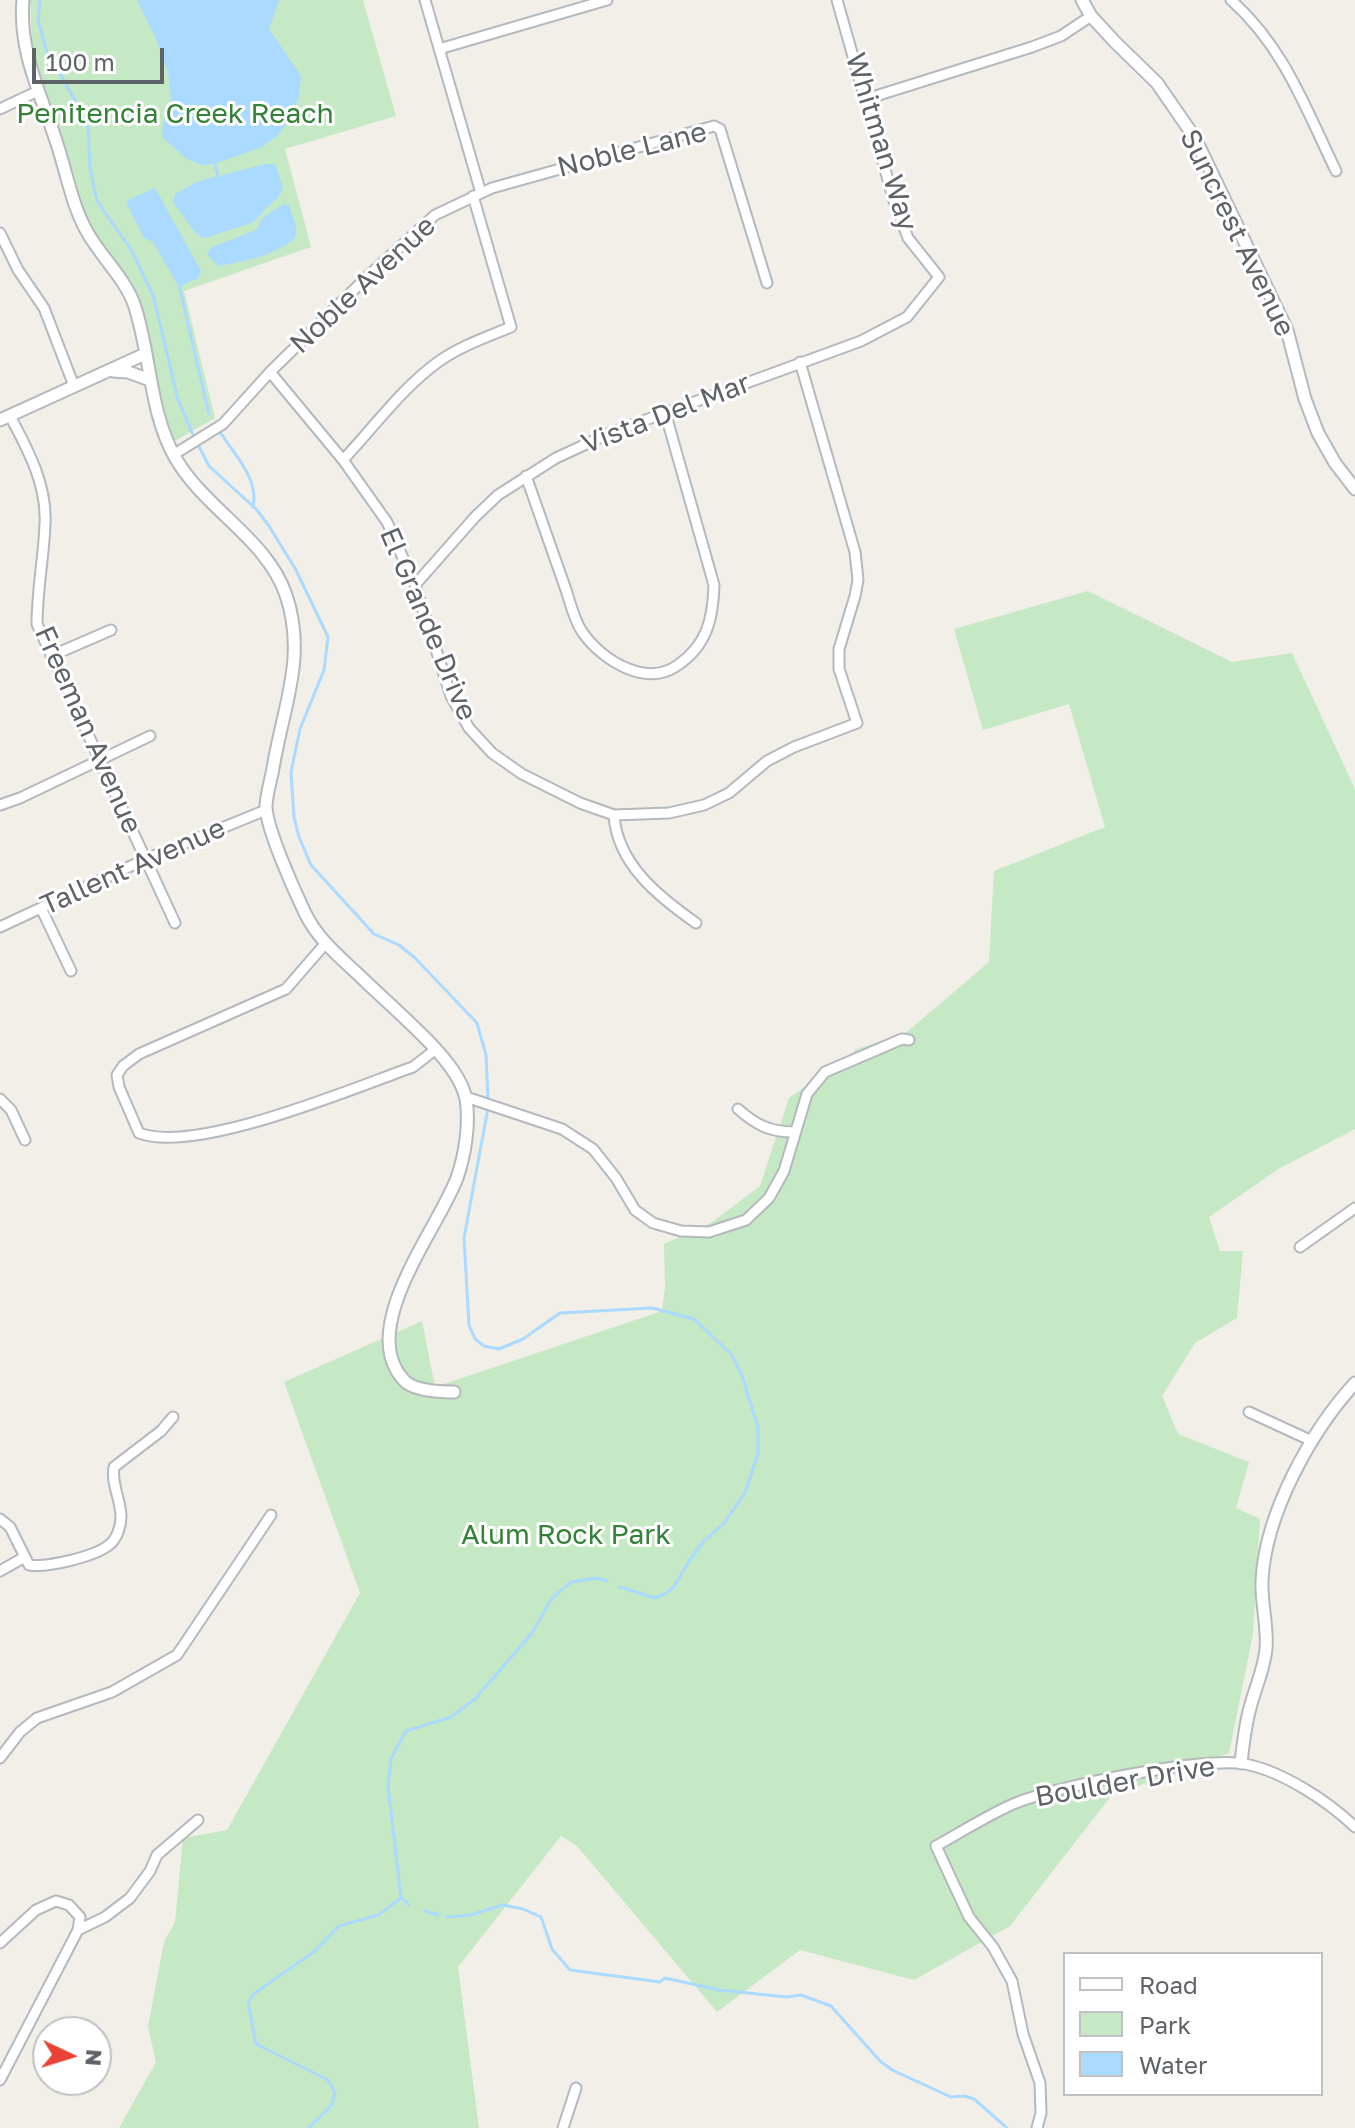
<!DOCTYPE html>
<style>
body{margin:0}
#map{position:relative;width:1355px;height:2128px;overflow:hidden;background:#f1efe8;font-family:"Golos Text",sans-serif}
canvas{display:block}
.legend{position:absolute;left:1063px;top:1952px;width:260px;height:144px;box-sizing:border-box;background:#fff;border:2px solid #bfc1c3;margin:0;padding:10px 14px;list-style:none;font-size:24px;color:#5f6368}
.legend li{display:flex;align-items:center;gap:16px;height:40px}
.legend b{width:40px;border:2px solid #bfc1c3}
.north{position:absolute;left:32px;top:2016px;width:80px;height:80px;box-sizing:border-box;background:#fff;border:2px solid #bfc1c3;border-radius:50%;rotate:94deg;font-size:22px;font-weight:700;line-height:32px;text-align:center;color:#5f6368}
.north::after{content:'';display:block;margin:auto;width:28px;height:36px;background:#ea4335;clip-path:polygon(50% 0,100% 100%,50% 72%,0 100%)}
.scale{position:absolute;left:32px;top:48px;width:132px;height:36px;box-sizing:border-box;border:4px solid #5f6368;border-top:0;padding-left:10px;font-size:24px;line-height:28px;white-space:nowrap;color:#5f6368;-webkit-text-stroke:6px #fff;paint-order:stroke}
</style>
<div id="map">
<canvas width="1355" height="2128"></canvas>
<ul class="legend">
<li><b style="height:10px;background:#fff"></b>Road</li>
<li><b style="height:22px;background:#c5e8c5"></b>Park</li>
<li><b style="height:22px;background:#aadaff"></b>Water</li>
</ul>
<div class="north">N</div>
<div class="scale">100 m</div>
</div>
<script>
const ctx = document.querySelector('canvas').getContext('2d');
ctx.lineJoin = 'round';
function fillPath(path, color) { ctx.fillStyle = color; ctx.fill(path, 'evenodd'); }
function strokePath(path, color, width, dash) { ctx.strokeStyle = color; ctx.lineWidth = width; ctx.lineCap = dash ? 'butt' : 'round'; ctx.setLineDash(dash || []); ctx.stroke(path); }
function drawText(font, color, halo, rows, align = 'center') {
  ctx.font = font + ' "Golos Text",sans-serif'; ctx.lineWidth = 6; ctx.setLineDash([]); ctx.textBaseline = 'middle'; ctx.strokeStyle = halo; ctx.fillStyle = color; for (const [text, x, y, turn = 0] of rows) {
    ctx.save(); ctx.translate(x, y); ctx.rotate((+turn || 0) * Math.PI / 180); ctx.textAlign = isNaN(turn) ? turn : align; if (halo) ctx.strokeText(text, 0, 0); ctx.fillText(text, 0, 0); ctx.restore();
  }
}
const green = new Path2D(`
 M 30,0 L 363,0 L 396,116 L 285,149 L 311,247 L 184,291 L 215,418 L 173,442 L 150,352 L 124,274 L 89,223 L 79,200 L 66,151 L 32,48 Z
 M 1088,591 L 1232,662 L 1292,653 L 1355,789 L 1355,1129 L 1280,1168 L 1209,1217 L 1220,1251 L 1243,1251 L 1237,1318 L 1195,1343 L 1162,1396 L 1178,1434 L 1249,1462 L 1236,1508 L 1260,1519 L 1253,1634 L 1229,1753 L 1111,1796 L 1010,1926 L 914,1980 L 800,1950 L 717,2012 L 577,1846 L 561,1836 L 458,1967 L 479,2128 L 119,2128 L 156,2062 L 148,2027 L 164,1942 L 175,1922 L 183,1838 L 227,1830 L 360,1593 L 284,1382 L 422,1321 L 435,1387 L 662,1311 L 665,1288 L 664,1244 L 711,1223 L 760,1186 L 789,1098 L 857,1049 L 907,1032 L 989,962 L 994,871 L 1105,827 L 1069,704 L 983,730 L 954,629 Z`);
const water = new Path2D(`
 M 137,0 L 279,0 L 269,29 L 301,76 L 299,96 L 290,120 L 277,136 L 262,147 L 217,163 L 207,165 L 199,164 L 187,159 L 162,137 L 163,123 L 171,99 L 168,72 L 156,39 Z
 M 265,164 L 275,164 L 283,187 L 279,196 L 252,223 L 204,238 C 191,233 184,214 173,203 L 175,194 L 199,181 Z
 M 155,188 L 201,271 L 198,278 L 179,287 L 153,242 L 144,238 L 127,204 L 128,200 Z
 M 284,204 L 289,205 L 296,226 L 295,238 C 276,255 243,262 218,266 L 207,254 L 212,247 L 256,230 L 263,217 Z`);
const stream = new Path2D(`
 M 40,0 L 38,20 L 47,52 L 79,107 L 88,128 L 90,168 L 97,201 L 132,251 L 154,298 L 178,400 L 194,437 L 209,466 L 256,509 L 269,526 L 296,570 L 328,637 L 324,670 L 300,729 L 291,772 L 294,817 L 299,837 L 311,865 L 374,934 L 399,945 L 415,958 L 477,1023 L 486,1055 L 488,1100
 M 214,160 L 219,180
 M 179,285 L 209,414
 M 220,432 C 234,454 259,478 253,507
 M 488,1108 L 464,1238 L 469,1325 L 475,1339 L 484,1346 L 499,1349 L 523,1339 L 560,1313 L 652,1308 L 694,1319 L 731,1354 L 741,1373 L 758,1427 L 758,1454 L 745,1493 L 724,1523 L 704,1541 L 689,1561 L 674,1587 L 665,1594 L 655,1598 L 620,1587
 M 401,1897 L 409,1905
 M 425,1911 L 438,1915
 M 447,1917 L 470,1915 L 503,1905 L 523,1909 L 541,1917 L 552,1949 L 570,1970 L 660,1982 L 665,1978 L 719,1990 L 787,1997 L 801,1995 L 831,2006 L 880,2061 L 892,2070 L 951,2097 L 965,2096 L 974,2099 L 1007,2128
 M 309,2128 L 332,2105 L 335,2093 L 328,2080 L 256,2044 L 248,2003 L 255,1993 L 315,1951 L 339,1926 L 378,1915 L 401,1898 L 388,1786 L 391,1759 L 406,1731 L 451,1717 L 475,1699 L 532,1633 L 552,1598 L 571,1582 L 596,1578 L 607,1581`);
const minor = new Path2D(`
 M 425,0 L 481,193
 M 1231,0 C 1284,47 1306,109 1336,171
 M 439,49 L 607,0
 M 866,99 L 1032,47 L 1061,36 L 1091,16
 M 0,109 L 38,91
 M 0,233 L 18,270 L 44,308 L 74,386
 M 270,372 L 343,460 L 387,522 L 415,585 L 451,696 L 469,728 L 492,753 L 522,774 L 580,803 L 614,815 L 669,813 L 704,805 L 729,793 L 767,761 L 794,747 L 857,723 L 839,669 L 839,649 L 855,596 L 858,580 L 855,552 L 800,362
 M 10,416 C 27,448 47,484 45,523 C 44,557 37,589 37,624 L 175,923
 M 173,455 L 223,424 L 270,372 L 368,276 L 435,215 L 492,188 L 714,126 L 720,129 L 767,283
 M 343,460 C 374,427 402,388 438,362 C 460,346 487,337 511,327 L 473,196
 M 526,476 C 539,513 552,550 565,587 C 570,601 574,621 583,633 C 602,660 646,688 678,665 C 707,645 713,619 714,585 L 665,412
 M 415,585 L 475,517 L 498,495 L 556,458 L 610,433 L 861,341 L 907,317 L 939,277 L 908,238 L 894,201 L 837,0
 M 51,656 L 111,630
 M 0,805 L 20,798 L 150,736
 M 614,815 C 617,864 659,897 696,923
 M 41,908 L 71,971
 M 0,927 L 146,859 L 266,810
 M 325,944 L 286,989 L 139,1054 L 123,1066 L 117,1075 L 119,1087 L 139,1133 C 196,1155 353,1088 413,1067 L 436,1049
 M 466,1097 L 562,1129 L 593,1149 L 616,1178 L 635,1210 L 653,1223 L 681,1231 L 709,1232 L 746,1220 L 769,1198 L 784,1171 L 807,1094 L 825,1072 L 902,1039 L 909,1040
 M 0,1099 L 11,1110 L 25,1140
 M 738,1109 C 756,1125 770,1132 794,1132
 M 1300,1247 L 1355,1208
 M 1249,1412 L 1312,1441
 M 0,1519 L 10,1527 L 29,1565 C 46,1568 94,1557 109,1545 C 117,1539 121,1526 121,1517 C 121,1499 111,1485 114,1467 L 161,1431 L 173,1417
 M 0,1571 L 23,1558
 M 0,1758 L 20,1732 L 37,1718 L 112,1692 L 177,1655 L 271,1515
 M 0,1943 L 36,1910 L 56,1901 L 69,1905 L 80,1917 L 78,1930
 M 0,2080 L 78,1930 L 105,1917 L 130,1898 L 150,1871 L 157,1855 L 198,1820
 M 563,2128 L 576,2088
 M 1037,2128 L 1041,2113 L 1040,2083 L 1023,2034 L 1012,1981 L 993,1947 L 969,1917 L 936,1846 C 961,1832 985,1817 1011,1805 C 1050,1787 1205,1756 1245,1764 C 1282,1771 1328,1801 1355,1827`);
const tertiary = new Path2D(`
 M 23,0 C 18,53 43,98 58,147 C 67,175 72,204 86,230 C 100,256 124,277 134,304 C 151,354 149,413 176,459 C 206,510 267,539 286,595 C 307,657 283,707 273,768 C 271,780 266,795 266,807 C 267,830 294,890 305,913 C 318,940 341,958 363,979 C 386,1001 410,1022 432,1045 C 446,1060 462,1079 466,1099 C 470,1124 465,1155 457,1178 C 438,1228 365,1318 397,1371 C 398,1373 404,1381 407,1383 C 419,1391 440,1392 454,1392
 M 1082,0 L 1091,16 L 1115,42 L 1157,83 L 1195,138 L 1287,330 L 1305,399 L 1318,433 L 1335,463 L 1355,489
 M 113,371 L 128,372 L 150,380
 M 0,420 L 145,354
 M 1241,1763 C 1243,1744 1245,1726 1250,1708 C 1255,1688 1264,1670 1266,1649 C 1268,1626 1261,1604 1262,1581 C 1265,1514 1311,1431 1355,1383`);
const parkNames = [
 ["Penitencia Creek Reach",175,114],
 ["Alum Rock Park",566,1535]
];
const streetNames = [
 ["Whitman Way",881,142,73],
 ["Noble Lane",632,150,-14],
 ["Suncrest Avenue",1237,233,64],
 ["Noble Avenue",363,285,-43],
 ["Vista Del Mar",666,414,-21],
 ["El Grande Drive",428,624,67],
 ["Freeman Avenue",88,730,66],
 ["Tallent Avenue",133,867,-24],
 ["Boulder Drive",1125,1782,-10]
];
fillPath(green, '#c5e8c5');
fillPath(water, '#aadaff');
strokePath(stream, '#aadaff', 3);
strokePath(minor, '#b5b8bc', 13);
strokePath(tertiary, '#b5b8bc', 15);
strokePath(minor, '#fff', 9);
strokePath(tertiary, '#fff', 11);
drawText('28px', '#348238', '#fff', parkNames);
drawText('28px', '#5f6368', '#fff', streetNames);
</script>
